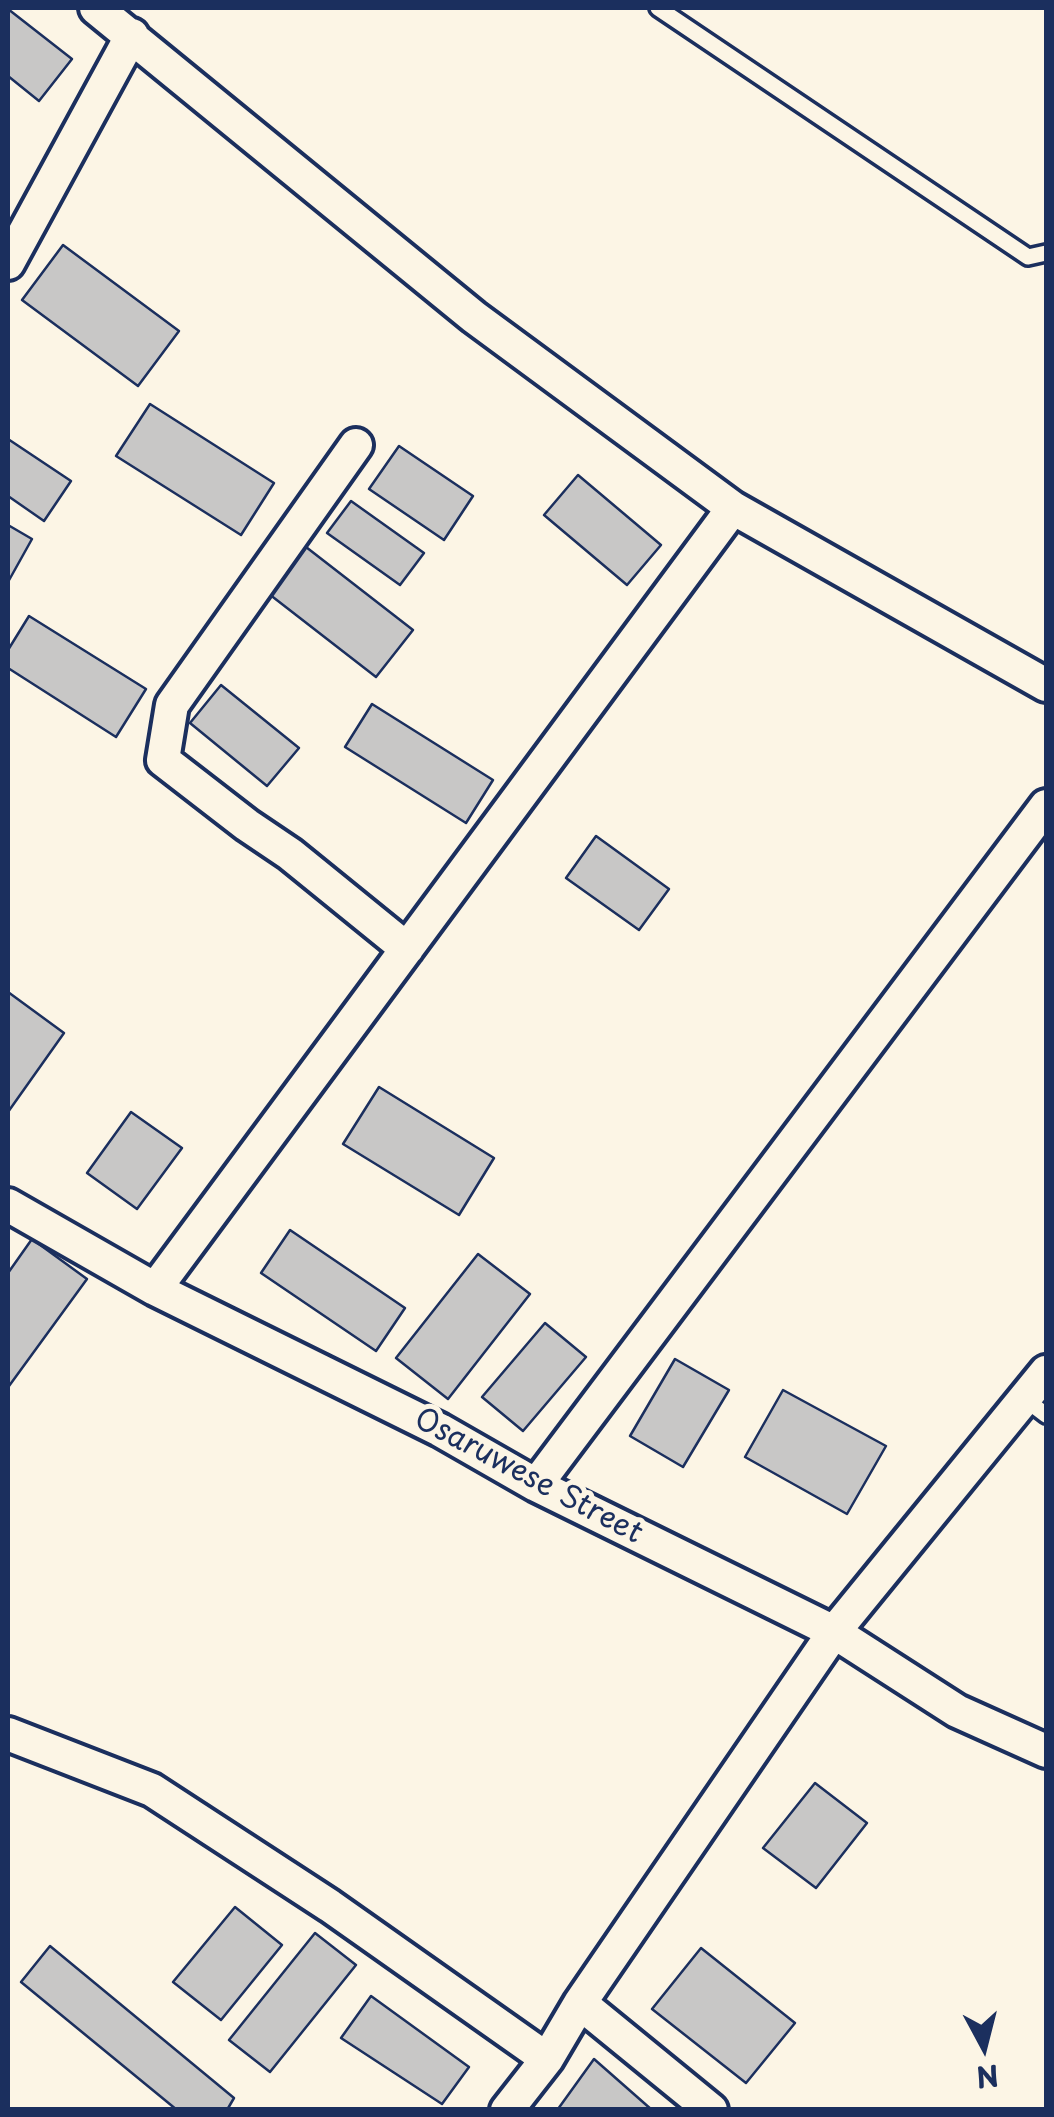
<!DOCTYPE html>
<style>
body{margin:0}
#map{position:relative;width:1054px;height:2117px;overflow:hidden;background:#fcf5e5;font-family:"Playpen Sans",sans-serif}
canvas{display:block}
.frame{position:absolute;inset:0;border:10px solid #1b2f5e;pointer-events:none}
.north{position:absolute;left:934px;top:1997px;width:100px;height:100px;-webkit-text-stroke:8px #fcf5e5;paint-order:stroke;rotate:173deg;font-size:28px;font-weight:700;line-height:40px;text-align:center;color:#1b2f5e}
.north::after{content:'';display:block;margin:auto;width:35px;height:45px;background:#1b2f5e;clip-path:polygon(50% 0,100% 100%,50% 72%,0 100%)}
</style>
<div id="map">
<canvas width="1054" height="2117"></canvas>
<div class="frame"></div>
<div class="north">N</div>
</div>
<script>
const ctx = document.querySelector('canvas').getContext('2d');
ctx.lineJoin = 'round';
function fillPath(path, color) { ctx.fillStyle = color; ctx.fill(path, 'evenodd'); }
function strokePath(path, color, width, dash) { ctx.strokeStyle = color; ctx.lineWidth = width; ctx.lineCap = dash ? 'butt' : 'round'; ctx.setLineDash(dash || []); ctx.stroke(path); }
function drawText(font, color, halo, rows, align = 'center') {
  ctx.font = font + ' "Playpen Sans",sans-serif'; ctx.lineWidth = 10; ctx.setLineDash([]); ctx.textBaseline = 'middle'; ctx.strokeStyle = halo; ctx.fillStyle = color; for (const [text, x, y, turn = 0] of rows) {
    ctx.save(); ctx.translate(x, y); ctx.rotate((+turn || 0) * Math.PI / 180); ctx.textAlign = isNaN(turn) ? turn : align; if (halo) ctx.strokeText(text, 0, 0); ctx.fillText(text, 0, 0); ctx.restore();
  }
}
const building = new Path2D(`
 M 8,9 L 72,59 L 39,101 L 8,76 Z
 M 63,245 L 179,331 L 138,386 L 22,300 Z
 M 150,404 L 274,483 L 241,535 L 116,456 Z
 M 8,439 L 71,481 L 44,521 L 8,496 Z
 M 399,446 L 473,496 L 444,540 L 369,489 Z
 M 578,475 L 661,545 L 627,585 L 544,515 Z
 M 351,501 L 424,553 L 400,585 L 327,533 Z
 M 8,525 L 32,539 L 8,582 Z
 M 306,547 L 413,630 L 376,677 L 269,594 Z
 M 29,616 L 146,689 L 116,737 L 8,668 L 8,650 Z
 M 221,685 L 299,748 L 267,786 L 190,723 Z
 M 372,704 L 493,780 L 466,823 L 345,747 Z
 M 596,836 L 669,889 L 639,930 L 566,878 Z
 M 8,992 L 64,1033 L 8,1112 Z
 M 379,1087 L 494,1158 L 459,1215 L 343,1144 Z
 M 131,1112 L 182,1148 L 137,1209 L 87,1173 Z
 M 290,1230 L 405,1308 L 376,1351 L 261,1273 Z
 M 32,1239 L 87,1279 L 9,1386 L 8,1384 L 8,1273 Z
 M 478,1254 L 530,1294 L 448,1399 L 396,1358 Z
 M 545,1323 L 586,1357 L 523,1431 L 482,1397 Z
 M 675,1359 L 729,1390 L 683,1467 L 630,1436 Z
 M 783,1390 L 886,1446 L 847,1514 L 745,1457 Z
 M 815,1783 L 867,1823 L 816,1888 L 763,1848 Z
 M 235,1907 L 282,1945 L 221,2020 L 173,1982 Z
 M 315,1933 L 356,1965 L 270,2072 L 229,2040 Z
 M 50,1946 L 234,2098 L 227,2110 L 177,2110 L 21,1982 Z
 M 701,1948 L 795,2023 L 746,2083 L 652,2009 Z
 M 371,1996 L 469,2067 L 442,2104 L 341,2038 Z
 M 594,2059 L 652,2110 L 558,2109 Z`);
const service = new Path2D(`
 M 658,8 L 1028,257 L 1046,253
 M 1025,1399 L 1046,1415`);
const minor = new Path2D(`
 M 96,8 L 474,317 L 733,508 L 1046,685
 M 8,263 L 132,35
 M 356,445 L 172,705 L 163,760 L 247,825 L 290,854 L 407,949
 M 8,1205 L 155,1289 L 440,1430 L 536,1485 L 834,1632 L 957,1711 L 1046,1751
 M 155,1289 L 733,508
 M 536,1485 L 1046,806
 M 8,1734 L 152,1790 L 330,1906 L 547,2059
 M 580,2003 L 711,2110
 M 507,2110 L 547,2059 L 580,2003 L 834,1632 L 1046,1372`);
const streetNames = [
 ["Osaruwese Street",528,1477,28]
];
fillPath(building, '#c8c7c6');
strokePath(building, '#1b2f5e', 2.5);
strokePath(service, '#1b2f5e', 22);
strokePath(minor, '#1b2f5e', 40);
strokePath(service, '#fcf5e5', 15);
strokePath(minor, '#fcf5e5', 32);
drawText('30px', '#1b2f5e', '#fcf5e5', streetNames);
</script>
